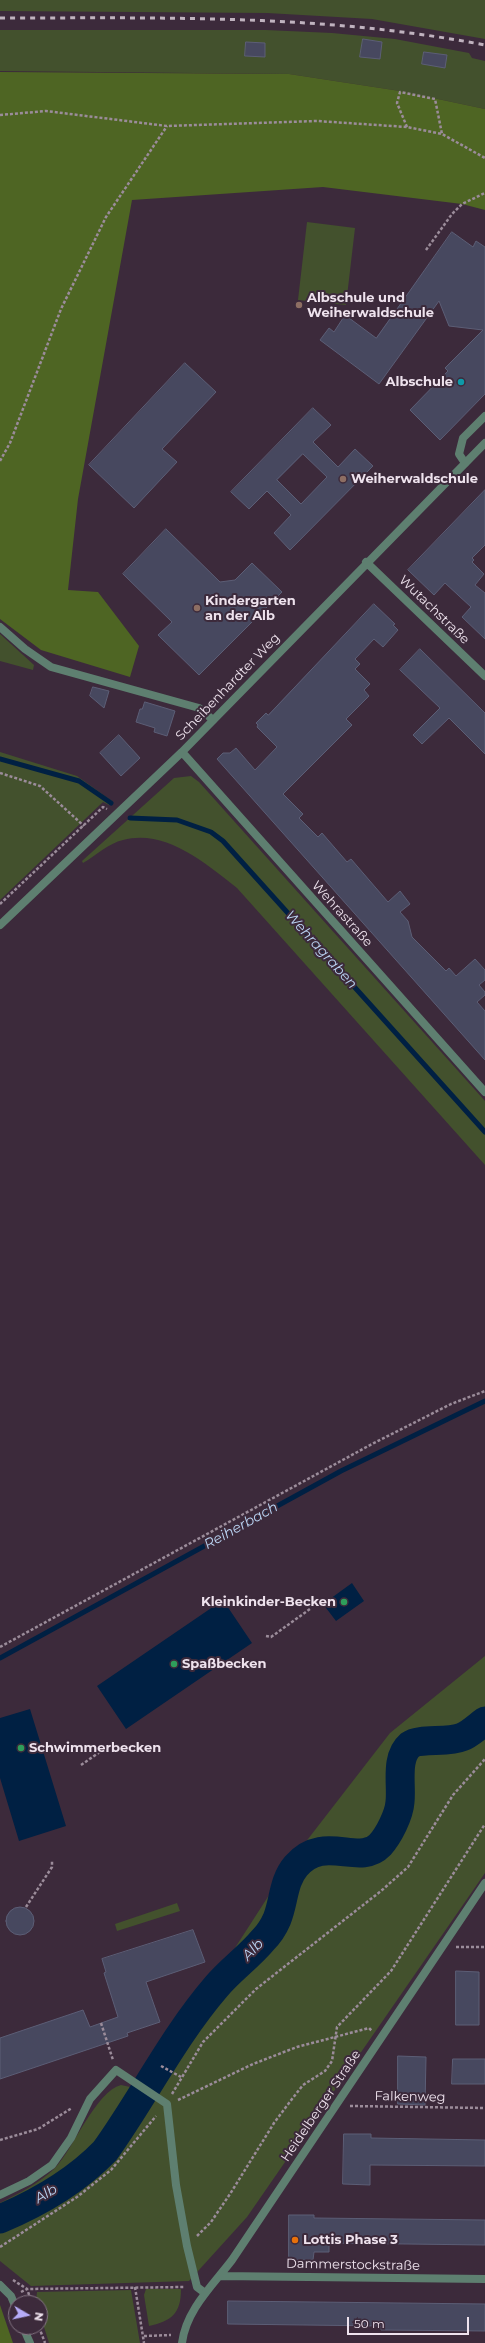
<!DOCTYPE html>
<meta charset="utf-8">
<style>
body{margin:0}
#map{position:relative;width:485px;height:2343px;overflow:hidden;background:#3c2a3b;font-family:Montserrat,sans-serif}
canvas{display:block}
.north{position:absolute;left:8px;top:2295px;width:40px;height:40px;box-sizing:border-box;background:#3c2a3b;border:1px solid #837482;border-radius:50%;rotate:99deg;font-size:11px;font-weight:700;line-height:16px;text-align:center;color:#eee2ed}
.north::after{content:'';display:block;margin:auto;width:14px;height:18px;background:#b6acf8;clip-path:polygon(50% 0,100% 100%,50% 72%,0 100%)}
.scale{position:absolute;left:347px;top:2317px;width:122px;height:18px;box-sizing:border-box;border:2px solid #eee2ed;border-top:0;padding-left:5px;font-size:12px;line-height:14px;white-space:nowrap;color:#eee2ed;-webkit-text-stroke:3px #3c2a3b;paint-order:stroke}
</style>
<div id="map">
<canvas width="485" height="2343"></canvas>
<div class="north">N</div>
<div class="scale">50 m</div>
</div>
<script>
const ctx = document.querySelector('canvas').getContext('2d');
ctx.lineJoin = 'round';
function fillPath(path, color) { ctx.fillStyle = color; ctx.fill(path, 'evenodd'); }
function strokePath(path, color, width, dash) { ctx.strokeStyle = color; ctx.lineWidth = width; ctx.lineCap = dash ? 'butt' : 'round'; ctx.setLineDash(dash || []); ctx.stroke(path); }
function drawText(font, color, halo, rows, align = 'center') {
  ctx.font = font + ' Montserrat,sans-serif'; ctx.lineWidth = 4; ctx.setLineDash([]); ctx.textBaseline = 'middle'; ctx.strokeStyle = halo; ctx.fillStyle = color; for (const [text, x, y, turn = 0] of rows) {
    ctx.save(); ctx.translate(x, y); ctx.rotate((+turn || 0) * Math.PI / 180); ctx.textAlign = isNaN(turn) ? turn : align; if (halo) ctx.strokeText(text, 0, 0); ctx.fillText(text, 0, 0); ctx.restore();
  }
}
const green = new Path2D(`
 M 0,0 L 485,0 L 485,39 L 372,19 L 267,13 L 0,11 Z
 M 0,30 L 266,30 L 332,33 L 395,39 L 469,53 L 472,58 L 485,61 L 485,109 L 400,91 L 289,74 L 0,71 Z
 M 307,222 L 355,228 L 346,305 L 298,300 Z
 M 0,634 L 34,665 L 33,670 L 0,661 Z
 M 0,752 L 77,776 L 112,801 L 109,805 L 103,802 L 0,900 Z
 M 191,776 L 199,782 L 485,1101 L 485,1165 L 237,888 C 205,863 166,829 123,840 C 109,843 95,856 83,863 L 82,861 L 174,778 Z
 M 485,1656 L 485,1873 L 247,2217 L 189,2281 L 31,2286 L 0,2261 L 0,2227 L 54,2201 L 101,2167 L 188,2046 L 195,2010 L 291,1861 L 390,1733 Z
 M 177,1903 L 180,1911 L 117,1931 L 115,1924 Z
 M 121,2085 L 130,2087 L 129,2103 L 90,2156 L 40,2193 L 0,2213 L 0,2203 C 18,2194 40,2183 55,2168 C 74,2148 96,2091 121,2085 Z
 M 146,2289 L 181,2289 C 181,2313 172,2321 149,2326 L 144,2295 Z
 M 131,2290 L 140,2343 L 49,2343 L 40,2314 L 40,2303 L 36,2301 L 37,2292 Z`);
const forest = new Path2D(`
 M 0,72 L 289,74 L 400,91 L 485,109 L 485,210 L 462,204 L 323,187 L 132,200 L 78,499 L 68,590 L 98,592 L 139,646 L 130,677 L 41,650 L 0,619 Z
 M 0,2305 L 13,2343 L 0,2343 Z`);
const water = new Path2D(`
 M 352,1583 L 364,1601 L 336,1621 L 323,1604 Z
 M 223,1600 L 252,1643 L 126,1729 L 97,1686 Z
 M 30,1709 L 66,1826 L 19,1841 L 0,1778 L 0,1718 Z`);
const stream = new Path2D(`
 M 0,759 L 79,781 L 111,803
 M 130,818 L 177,820 L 211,832 L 223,841 L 485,1132
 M 0,1658 L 341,1471 L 485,1401`);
const river = new Path2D(`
 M 0,2219 C 38,2203 76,2181 105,2151 C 143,2098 173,2037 216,1987 C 230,1970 249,1957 263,1940 C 268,1935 274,1926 277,1919 C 284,1902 283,1881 296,1866 C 324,1833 359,1867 380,1845 C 389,1835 399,1815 400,1802 C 402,1785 395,1758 410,1745 C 419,1738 448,1743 462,1737 C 470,1734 478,1726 485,1721`);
const building = new Path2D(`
 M 363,39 L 382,42 L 380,59 L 360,57 Z
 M 246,42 L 265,43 L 265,57 L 245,56 Z
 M 424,52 L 447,55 L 445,68 L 422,64 Z
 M 452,232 L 473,247 L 476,241 L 485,247 L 485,394 L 440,440 L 410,410 L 448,371 L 445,368 L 483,330 L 449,326 L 439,301 L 379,384 L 320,340 L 329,328 L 334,332 L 345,315 L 376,338 Z
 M 185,363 L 216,392 L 162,449 L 177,462 L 134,508 L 89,465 Z
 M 313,408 L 331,425 L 313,442 L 338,467 L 355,449 L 373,466 L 290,550 L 274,533 L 291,515 L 267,491 L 249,509 L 231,492 ZM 303,454 L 327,477 L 301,504 L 277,480 Z
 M 485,490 L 485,545 L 472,558 L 474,560 L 472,562 L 484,574 L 475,585 L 485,593 L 485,639 L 462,617 L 471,607 L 445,583 L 434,595 L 408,570 Z
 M 166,529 L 220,582 L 235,580 L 252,563 L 282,592 L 199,675 L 158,635 L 172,622 L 123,574 Z
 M 374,604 L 395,624 L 393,625 L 398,630 L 383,647 L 374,639 L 355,659 L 360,664 L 355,669 L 370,684 L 364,690 L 369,696 L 346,719 L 352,725 L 283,794 L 303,814 L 299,818 L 318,837 L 322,833 L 347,862 L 351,859 L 388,902 L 400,891 L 410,904 L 400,912 L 408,921 L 412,937 L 446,971 L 449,968 L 456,976 L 475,959 L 485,970 L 485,980 L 479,985 L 485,992 L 485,995 L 477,1002 L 485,1011 L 485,1060 L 217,759 L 223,753 L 230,753 L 236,748 L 255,770 L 277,747 L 257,727 L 258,725 L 256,723 L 266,713 L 268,715 Z
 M 420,649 L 485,713 L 485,754 L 449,718 L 422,744 L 413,735 L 440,708 L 400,670 Z
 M 93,687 L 109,691 L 104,708 L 90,696 Z
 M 145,702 L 175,711 L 167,736 L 154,732 L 155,728 L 136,722 L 140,709 L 142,709 Z
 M 119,735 L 140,758 L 121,776 L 100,753 Z
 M6 1921a14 14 0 1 1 28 0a14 14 0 1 1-28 0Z
 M 193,1930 L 205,1962 L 146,1982 L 160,2022 L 127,2033 L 128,2036 L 0,2079 L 0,2038 L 83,2010 L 90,2027 L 118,2017 L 104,1973 L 106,1972 L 102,1959 Z
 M 456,1971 L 479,1972 L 479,2025 L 456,2025 Z
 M 398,2056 L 426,2057 L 425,2105 L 398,2104 Z
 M 453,2059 L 485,2059 L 485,2084 L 452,2084 Z
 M 344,2134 L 371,2134 L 371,2138 L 485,2140 L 485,2166 L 370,2165 L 370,2185 L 343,2184 Z
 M 289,2215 L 314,2215 L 314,2218 L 485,2220 L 485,2245 L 329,2243 L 329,2252 L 314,2252 L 313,2260 L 289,2260 Z
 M 228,2301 L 485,2304 L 485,2331 L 381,2330 L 381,2326 L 228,2324 Z`);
const path = new Path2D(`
 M 0,115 L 46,111 L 167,126 L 317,121 L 407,127 L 442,134 L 485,158
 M 407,127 L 397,103 L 400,92 L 435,99 L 442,134
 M 426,250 L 452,214 L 462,204 L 485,193
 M 0,461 L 10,443 L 61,309 L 106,217 L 167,126
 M 0,773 L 40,786 L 84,826
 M 0,904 L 103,807 L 107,809
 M 266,1636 L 271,1637 L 310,1609
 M 0,1647 L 372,1444 L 451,1404 L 485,1391
 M 81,1765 L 110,1745
 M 26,1907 L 52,1867 L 52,1861
 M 456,1947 L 485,1947
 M 101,2023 L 113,2060
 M 161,2066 L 181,2077
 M 172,2094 L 203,2042 L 256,1989 L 381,1891 L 408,1867 L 453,1795 L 485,1759
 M 178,2100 L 253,2064 L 297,2047 L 369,2028 L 372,2031
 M 350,2106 L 485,2108
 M 0,2140 L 38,2129 L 72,2108
 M 197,2236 L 211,2222 L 230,2194 L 274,2123 L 292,2099 L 303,2085 L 325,2071 L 332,2061 L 337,2027 L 391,1971 L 485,1824
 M 0,2247 L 77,2197 L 111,2170 L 156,2116
 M 13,2280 L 27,2289 L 32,2303
 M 135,2287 L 144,2343
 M 21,2292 L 27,2289 L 185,2287
 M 39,2327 L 45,2343
 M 144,2336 L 171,2335`);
const lane = new Path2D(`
 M 465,463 L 459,454 L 463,438 L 485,416
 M 0,627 L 25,649 L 51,667 L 199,708 L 213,720
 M 0,2195 L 29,2181 L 52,2165 L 71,2138 L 90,2099 L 116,2070 L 167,2104 L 176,2185 L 187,2246 L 197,2287 L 205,2293`);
const street = new Path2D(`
 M 366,562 L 485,676
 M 182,752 L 485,1092
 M 0,925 L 182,752 L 485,443
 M 220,2276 L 485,2279
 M 0,2285 L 11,2296 L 16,2308
 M 23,2327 L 30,2343
 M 182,2343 C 186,2310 213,2285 232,2260 L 485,1883`);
const rail = new Path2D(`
 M 0,18 C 164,18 323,14 485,45`);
const markers = [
 [299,305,4,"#8d6e63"],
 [461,382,4,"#0f9aa8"],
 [343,479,4,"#8d6e63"],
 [197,608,4,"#8d6e63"],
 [344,1602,4,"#2e9e5b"],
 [174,1664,4,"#2e9e5b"],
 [21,1748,4,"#2e9e5b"],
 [295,2240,4,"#e8710a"]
];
const poiNames = [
 ["Albschule und",307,298],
 ["Weiherwaldschule",307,313],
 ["Albschule",453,382,"right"],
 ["Weiherwaldschule",351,479],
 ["Kindergarten",205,601],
 ["an der Alb",205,616],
 ["Kleinkinder-Becken",336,1602,"right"],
 ["Spaßbecken",182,1664],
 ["Schwimmerbecken",29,1748],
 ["Lottis Phase 3",303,2240]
];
const streetNames = [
 ["Wutachstraße",434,610,44],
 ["Scheibenhardter Weg",228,687,-46],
 ["Wehrastraße",342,914,48],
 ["Falkenweg",410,2097,1],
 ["Heidelberger Straße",321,2106,-56],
 ["Dammerstockstraße",353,2265,1]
];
const waterNames = [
 ["Wehragraben",321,950,48],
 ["Reiherbach",241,1526,-29],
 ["Alb",253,1950,-46],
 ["Alb",46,2194,-31]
];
fillPath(green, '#43512d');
fillPath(forest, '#4e6523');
fillPath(water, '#002043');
strokePath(stream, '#002043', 5);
strokePath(river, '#002043', 29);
fillPath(building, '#47485f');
strokePath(building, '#5c5e76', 1);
strokePath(path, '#9b8c9a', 2.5, [3, 2]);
strokePath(lane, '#5e7f70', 8);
strokePath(street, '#5e7f70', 8);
strokePath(rail, '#c0b3bf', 3, [5, 5]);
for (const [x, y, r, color] of markers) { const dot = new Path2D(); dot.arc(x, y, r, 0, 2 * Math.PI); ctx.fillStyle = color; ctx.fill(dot); strokePath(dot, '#3c2a3b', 1.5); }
drawText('bold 13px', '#eee2ed', '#3c2a3b', poiNames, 'left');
drawText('13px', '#eee2ed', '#3c2a3b', streetNames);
drawText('italic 14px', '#bad3f2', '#3c2a3b', waterNames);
</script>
